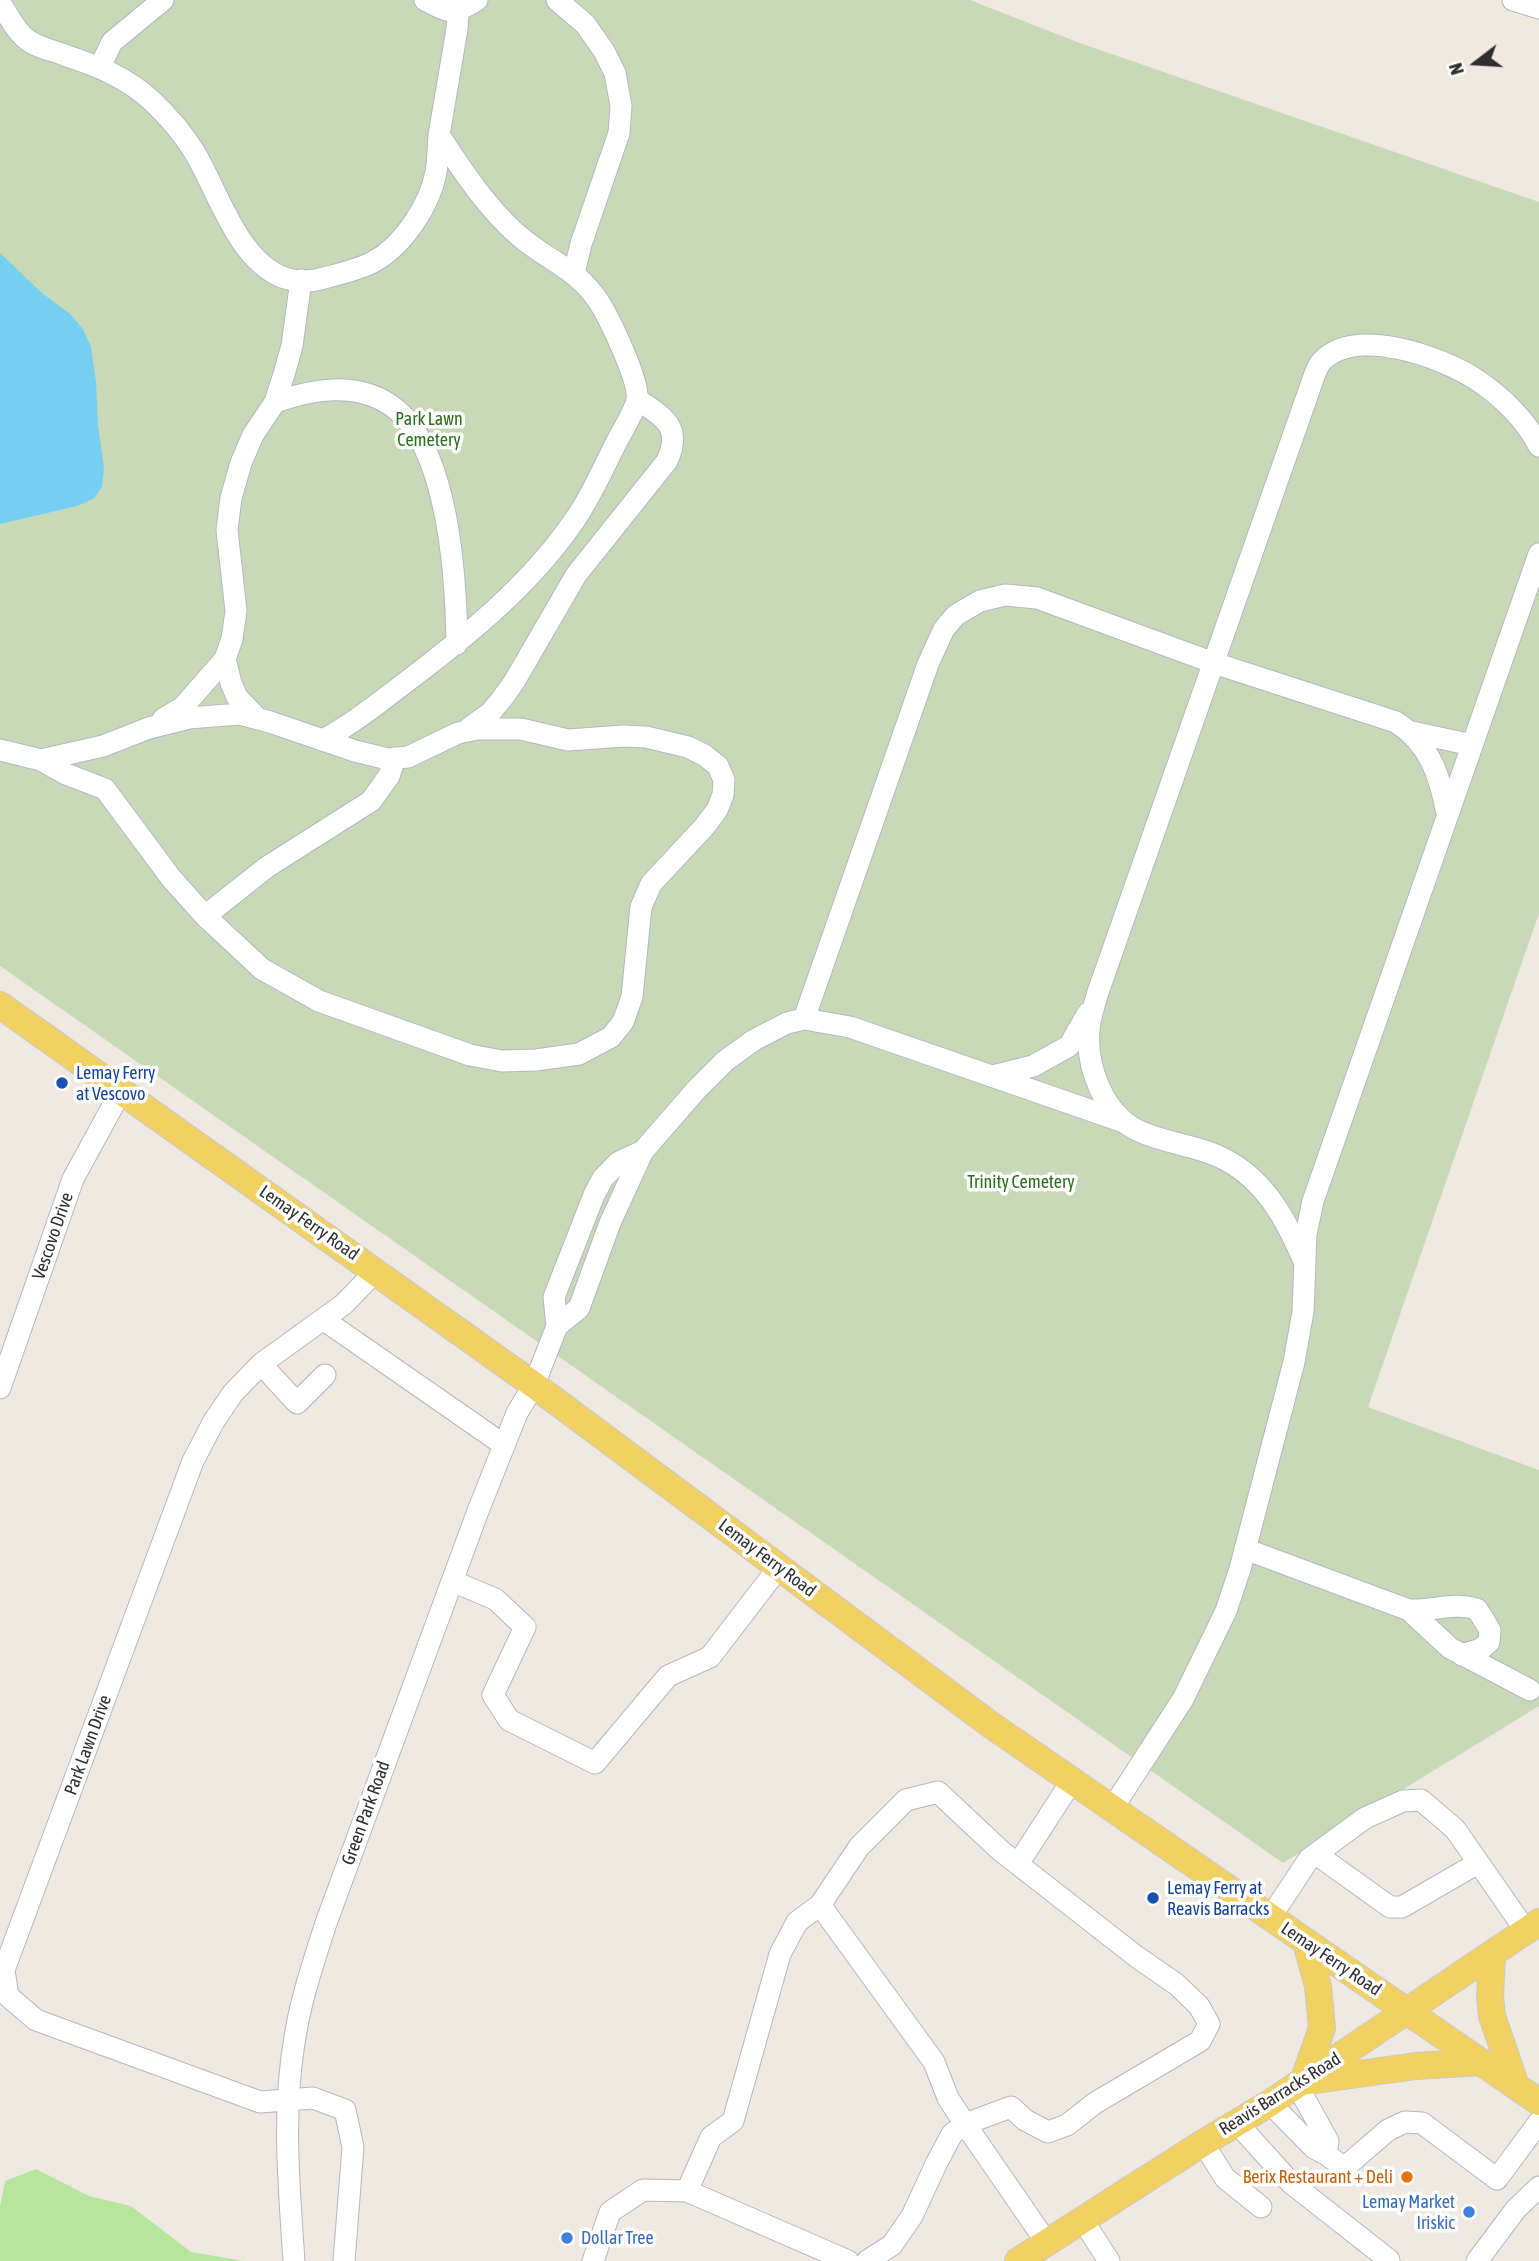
<!DOCTYPE html>
<style>
body{margin:0}
#map{position:relative;width:1539px;height:2261px;overflow:hidden;background:#efe9e1;font-family:"Asap Condensed",sans-serif}
canvas{display:block}
.north{position:absolute;left:1441px;top:28px;width:70px;height:70px;-webkit-text-stroke:5px #fff;paint-order:stroke;rotate:253deg;font-size:19px;font-weight:700;line-height:28px;text-align:center;color:#2e2e2e}
.north::after{content:'';display:block;margin:auto;width:24px;height:32px;background:#2e2e2e;clip-path:polygon(50% 0,100% 100%,50% 72%,0 100%)}
</style>
<div id="map">
<canvas width="1539" height="2261"></canvas>
<div class="north">N</div>
</div>
<script>
const ctx = document.querySelector('canvas').getContext('2d');
ctx.lineJoin = 'round';
function fillPath(path, color) { ctx.fillStyle = color; ctx.fill(path, 'evenodd'); }
function strokePath(path, color, width, dash) { ctx.strokeStyle = color; ctx.lineWidth = width; ctx.lineCap = dash ? 'butt' : 'round'; ctx.setLineDash(dash || []); ctx.stroke(path); }
function drawText(font, color, halo, rows, align = 'center') {
  ctx.font = font + ' "Asap Condensed",sans-serif'; ctx.lineWidth = 7; ctx.setLineDash([]); ctx.textBaseline = 'middle'; ctx.strokeStyle = halo; ctx.fillStyle = color; for (const [text, x, y, turn = 0] of rows) {
    ctx.save(); ctx.translate(x, y); ctx.rotate((+turn || 0) * Math.PI / 180); ctx.textAlign = isNaN(turn) ? turn : align; if (halo) ctx.strokeText(text, 0, 0); ctx.fillText(text, 0, 0); ctx.restore();
  }
}
const green = new Path2D(`
 M 36,2169 L 89,2196 L 131,2206 L 191,2252 L 244,2261 L 0,2261 L 0,2207 L 5,2181 Z`);
const cemetery = new Path2D(`
 M 0,0 L 970,0 L 1077,42 L 1539,202 L 1539,913 L 1368,1407 L 1539,1470 L 1539,1706 L 1283,1863 L 0,966 Z`);
const water = new Path2D(`
 M 0,253 L 42,293 L 70,314 L 83,329 L 91,347 L 96,382 L 98,425 L 104,468 L 102,487 L 93,499 L 77,506 L 0,524 Z`);
const minor = new Path2D(`
 M 425,0 C 450,13 452,15 477,0
 M 557,0 L 585,24 L 604,51 L 615,73 L 621,106 L 619,133 L 581,244 L 574,273
 M 1513,0 L 1539,8
 M 0,2 C 7,14 14,28 24,37 C 35,48 53,50 67,56 C 98,66 127,78 151,100 C 168,116 183,133 195,153 C 219,193 240,269 292,280 C 303,283 317,280 328,277 C 343,273 360,269 373,262 C 403,246 430,205 436,172 C 438,161 438,147 439,135
 M 100,67 L 112,42 L 163,0
 M 275,402 C 311,390 353,381 389,404 C 449,443 456,579 457,644
 M 257,718 L 237,697 L 231,683 L 225,659 L 232,639 L 236,611 L 227,530 L 231,498 L 241,463 L 253,435 L 275,402 L 284,374 L 292,346 L 301,280
 M 163,719 L 183,707 L 225,659
 M 469,728 L 490,713 L 501,700 L 514,682 L 576,575 L 667,461 C 683,426 663,417 637,399
 M 1412,732 L 1472,745
 M 323,740 C 354,723 381,701 410,679 C 472,632 532,583 576,518 C 591,496 602,471 614,447 C 620,434 634,413 637,400 C 640,381 609,318 599,302 C 577,268 546,260 518,235 C 486,207 462,170 439,135 L 457,29 L 459,0
 M 0,750 L 41,760 L 66,774 L 105,789 L 171,878 L 205,916 L 262,969 L 319,1001 L 470,1055 L 502,1061 L 536,1060 L 579,1054 L 611,1037 L 623,1022 L 632,997 L 641,907 L 651,884 L 704,827 L 717,810 L 723,795 L 724,780 L 718,766 L 704,755 L 688,747 L 646,737 L 623,736 L 568,740 L 521,729 L 477,729 L 458,733 L 408,757 L 388,759 L 355,751 L 270,722 L 240,714 L 189,718 L 149,728 L 103,746 L 41,760
 M 205,916 L 267,867 L 371,801 L 389,776 L 395,758
 M 804,1019 L 928,664 L 944,629 L 956,615 L 980,601 L 1005,595 L 1037,598 L 1214,663 L 1396,722 C 1430,744 1440,776 1447,814
 M 993,1076 L 1033,1066 L 1069,1046 L 1088,1013
 M 1303,1259 C 1286,1219 1265,1181 1226,1160 C 1199,1145 1166,1144 1139,1131 C 1104,1115 1086,1067 1089,1031 C 1089,1020 1094,1007 1097,995 L 1312,382 C 1314,376 1317,367 1321,362 C 1355,325 1442,357 1477,380 C 1501,396 1526,420 1539,446
 M 324,1320 L 504,1445
 M 557,1326 L 579,1308 L 610,1223 L 643,1151 L 697,1089 L 725,1061 L 754,1040 L 787,1023 L 804,1019 L 850,1027 L 1124,1122
 M 261,1364 L 297,1403 L 325,1375
 M 0,1388 L 73,1179 L 121,1091
 M 1245,1549 L 1409,1610 L 1450,1648 L 1530,1690
 M 452,1581 L 495,1599 L 525,1627 L 493,1695 L 509,1720 L 595,1763 L 668,1676 L 710,1657 L 779,1567
 M 1409,1610 C 1435,1611 1452,1602 1477,1609 L 1490,1630 L 1489,1642 L 1481,1649 L 1462,1655
 M 1112,1809 L 1183,1699 L 1226,1611 L 1240,1569 L 1294,1362 L 1303,1312 L 1306,1234 L 1313,1201 L 1539,554
 M 1316,1854 L 1390,1907 L 1402,1907 L 1478,1863
 M 1018,1864 L 1071,1782
 M 1270,1918 L 1309,1859 L 1365,1818 L 1403,1801 L 1421,1800 L 1455,1829 L 1526,1931
 M 1297,2085 L 1328,2141 L 1326,2154
 M 1270,2103 L 1314,2148 L 1326,2154 L 1344,2168 L 1388,2130 L 1405,2122 L 1422,2123 L 1497,2179 L 1539,2122
 M 1237,2123 L 1291,2183 L 1389,2260
 M 1203,2143 L 1225,2178 L 1261,2207
 M 687,2191 L 711,2137 L 733,2121 L 780,1954 L 797,1922 L 820,1905
 M 1082,2219 L 1109,2261
 M 294,2261 C 289,2187 282,2110 295,2037 C 301,1998 314,1961 326,1923 L 478,1511 L 517,1413 L 534,1385 L 557,1326 L 554,1297 L 594,1195 L 603,1178 L 619,1162 L 643,1151
 M 344,2261 L 353,2147 L 345,2110 L 313,2098 L 260,2102 L 36,2020 L 8,1996 L 4,1970 L 193,1461 L 214,1421 L 233,1393 L 261,1364 L 344,1304 L 376,1271
 M 593,2261 L 610,2212 L 643,2190 L 687,2191 L 848,2261
 M 867,2261 L 892,2245 L 912,2216 L 937,2162 L 952,2134 L 965,2124 L 1011,2107 L 1025,2120 L 1048,2132 L 1067,2125 L 1095,2103 L 1200,2041 L 1209,2024 L 1199,2006 L 1176,1984 L 1137,1957 L 1001,1851 L 938,1792 L 906,1800 L 859,1847 L 820,1905 L 934,2062 L 948,2098 L 965,2124 L 1047,2243
 M 1477,2261 L 1516,2209 L 1539,2187`);
const major = new Path2D(`
 M 0,1005 L 534,1385 L 991,1725 L 1539,2102
 M 1492,1955 L 1490,1997 L 1492,2016 L 1516,2086
 M 1308,2081 L 1416,2066 L 1481,2062
 M 1303,2082 L 1322,2028 L 1318,1986 L 1306,1942
 M 1018,2261 L 1203,2143 L 1270,2103 L 1539,1922`);
const markers = [
 [62,1083,7,"#1a4fb4"],
 [1153,1898,7,"#1a4fb4"],
 [1407,2177,7,"#e8710a"],
 [1469,2212,7,"#3f7fe0"],
 [567,2238,7,"#3f7fe0"]
];
const parkNames = [
 ["Park Lawn",429,419],
 ["Cemetery",429,440],
 ["Trinity Cemetery",1021,1182]
];
const transitNames = [
 ["Lemay Ferry",76,1073],
 ["at Vescovo",76,1094],
 ["Lemay Ferry at",1167,1888],
 ["Reavis Barracks",1167,1909]
];
const streetNames = [
 ["Lemay Ferry Road",309,1223,35],
 ["Vescovo Drive",53,1236,-71],
 ["Lemay Ferry Road",767,1558,37],
 ["Park Lawn Drive",88,1745,-70],
 ["Green Park Road",366,1813,-70],
 ["Lemay Ferry Road",1331,1959,34],
 ["Reavis Barracks Road",1280,2094,-32]
];
const foodNames = [
 ["Berix Restaurant + Deli",1393,2177]
];
const shopNames = [
 ["Lemay Market",1455,2202],
 ["Iriskic",1455,2223],
 ["Dollar Tree",581,2238,"left"]
];
fillPath(green, '#b6e59e');
fillPath(cemetery, '#c8d9b8');
fillPath(water, '#75cff0');
strokePath(minor, '#b4b7c1', 23);
strokePath(major, '#c9c9c9', 28);
strokePath(minor, '#fff', 21);
strokePath(major, '#f2d163', 26);
for (const [x, y, r, color] of markers) { const dot = new Path2D(); dot.arc(x, y, r, 0, 2 * Math.PI); ctx.fillStyle = color; ctx.fill(dot); strokePath(dot, '#fff', 2.5); }
drawText('18px', '#2c6e1b', '#fff', parkNames);
drawText('18px', '#164399', '#fff', transitNames, 'left');
drawText('18px', '#2e2e2e', '#fff', streetNames);
drawText('18px', '#c56008', '#fff', foodNames, 'right');
drawText('18px', '#366cbe', '#fff', shopNames, 'right');
</script>
